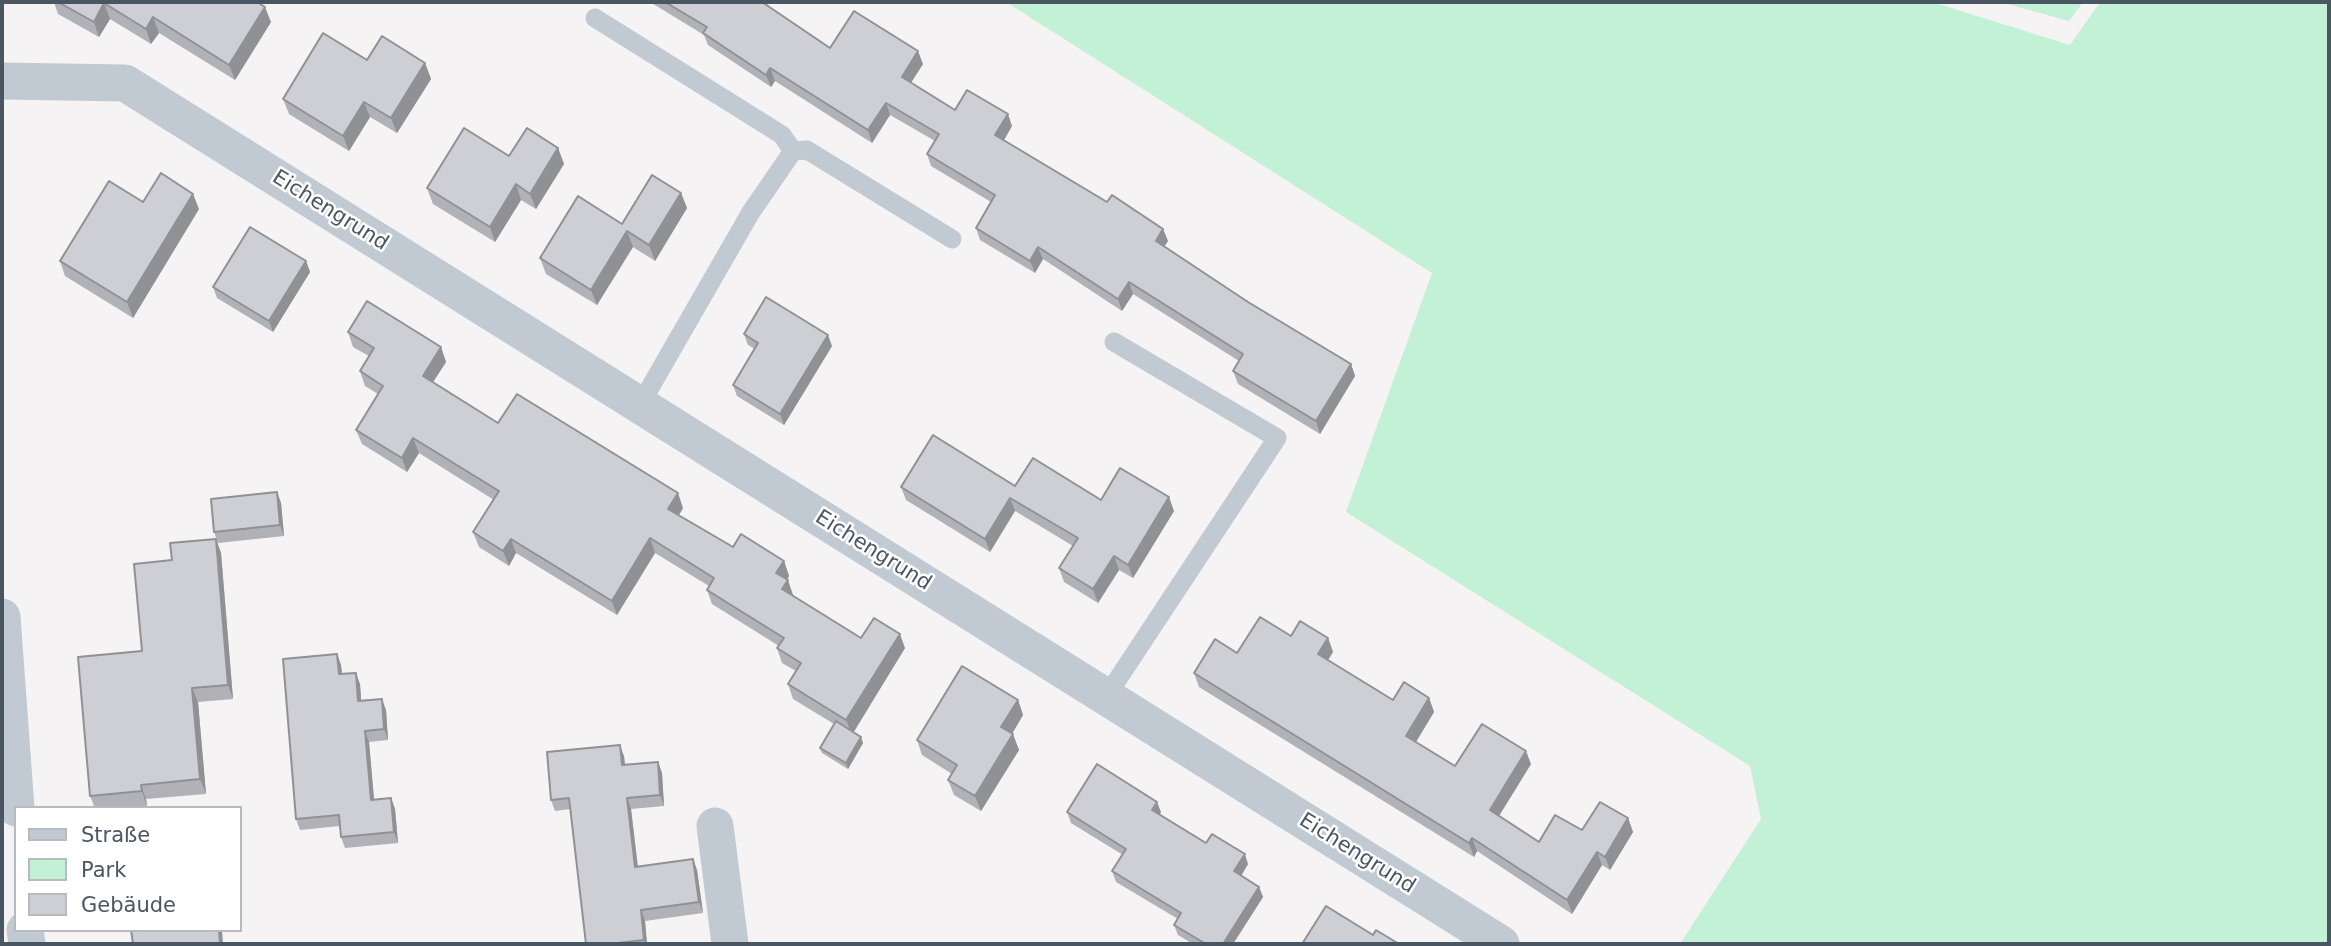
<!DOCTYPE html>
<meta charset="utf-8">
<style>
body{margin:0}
#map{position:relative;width:2331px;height:946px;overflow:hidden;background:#f5f3f3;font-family:"DejaVu Sans",sans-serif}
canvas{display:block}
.frame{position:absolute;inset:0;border:4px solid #4a5661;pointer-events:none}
.legend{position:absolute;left:14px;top:806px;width:228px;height:126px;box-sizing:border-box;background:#fff;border:2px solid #b7bbc0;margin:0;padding:9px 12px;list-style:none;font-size:21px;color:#4a5661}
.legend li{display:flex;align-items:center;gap:14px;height:35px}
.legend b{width:35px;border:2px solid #b7bbc0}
</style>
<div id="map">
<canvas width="2331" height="946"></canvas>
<div class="frame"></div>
<ul class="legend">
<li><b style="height:9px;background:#c1cad2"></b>Straße</li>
<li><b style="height:19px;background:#c3f1d5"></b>Park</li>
<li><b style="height:19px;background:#cdcfd5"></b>Gebäude</li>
</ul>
</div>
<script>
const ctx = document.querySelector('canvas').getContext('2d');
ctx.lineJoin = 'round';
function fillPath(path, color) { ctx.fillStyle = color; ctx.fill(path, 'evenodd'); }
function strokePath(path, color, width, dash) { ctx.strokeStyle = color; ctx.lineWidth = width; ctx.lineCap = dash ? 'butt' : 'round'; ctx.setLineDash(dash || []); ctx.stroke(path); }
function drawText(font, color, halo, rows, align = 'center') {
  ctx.font = font + ' "DejaVu Sans",sans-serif'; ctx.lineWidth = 5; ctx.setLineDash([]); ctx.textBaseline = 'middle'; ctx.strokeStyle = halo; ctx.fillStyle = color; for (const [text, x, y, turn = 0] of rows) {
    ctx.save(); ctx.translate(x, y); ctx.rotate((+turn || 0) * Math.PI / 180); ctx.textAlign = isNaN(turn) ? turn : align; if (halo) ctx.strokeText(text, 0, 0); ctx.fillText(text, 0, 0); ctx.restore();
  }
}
const green = new Path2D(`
 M 1006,2 L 1932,2 L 2070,45 L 2100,2 L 2329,2 L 2329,944 L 1680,944 L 1761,819 L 1750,766 L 1346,512 L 1432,273 Z
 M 2000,2 L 2083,2 L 2069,21 Z`);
const service = new Path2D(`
 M 595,18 L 782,135 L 793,151 L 751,212 L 640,405
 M 793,151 L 807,150 L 952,239
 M 1106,697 L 1277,438 L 1114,342`);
const minor = new Path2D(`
 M 2,81 L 125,83 L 1501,944
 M 2,617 L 16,808
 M 715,826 L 730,944
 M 25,930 L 27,944`);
const wall = new Path2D(`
 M 54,2 L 257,2 L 271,22 L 235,80 L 159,33 L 151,44 L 110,19 L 99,37 L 58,14 Z
 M 650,2 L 762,2 L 830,48 L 923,64 L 911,83 L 955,110 L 1012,126 L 1004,140 L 1107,202 L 1163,229 L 1168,241 L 1164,247 L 1248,302 L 1351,364 L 1355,376 L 1320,434 L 1238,384 L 1233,371 L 1239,361 L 1133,294 L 1122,311 L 1043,259 L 1035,273 L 980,240 L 976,228 L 991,202 L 931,166 L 927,154 L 935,141 L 890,115 L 872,143 L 775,81 L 771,87 L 708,45 L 704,35 Z
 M 367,60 L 425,63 L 431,79 L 397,133 L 370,117 L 349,151 L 289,114 L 283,99 Z
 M 558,148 L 564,164 L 536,209 L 521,200 L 495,242 L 433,204 L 427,188 L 509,156 Z
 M 681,193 L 687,208 L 655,261 L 633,247 L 597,305 L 546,274 L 540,258 L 622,224 Z
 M 143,202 L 199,209 L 133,318 L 65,276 L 60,261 Z
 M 306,261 L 310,272 L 273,332 L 217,298 L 213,287 Z
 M 348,332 L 441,347 L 446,362 L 433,382 L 498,423 L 683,508 L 679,515 L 733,547 L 784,561 L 789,576 L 787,580 L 793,595 L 792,596 L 861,638 L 905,648 L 853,732 L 863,743 L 848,769 L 822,753 L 820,748 L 834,724 L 793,699 L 788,684 L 796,671 L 782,663 L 777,648 L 779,646 L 712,604 L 707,590 L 709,586 L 655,553 L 617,615 L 516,553 L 509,566 L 479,547 L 473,532 L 494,500 L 419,453 L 407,472 L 362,444 L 356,430 L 378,394 L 365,386 L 360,371 L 369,356 L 353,347 Z
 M 744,334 L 832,346 L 784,425 L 737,396 L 733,385 L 755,349 L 748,345 Z
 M 1015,486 L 1101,500 L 1174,511 L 1133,578 L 1119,570 L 1098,603 L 1064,582 L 1059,568 L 1073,546 L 1015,511 L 990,552 L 906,500 L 901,487 Z
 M 277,492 L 281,503 L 284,536 L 218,543 L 214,532 Z
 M 216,539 L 221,553 L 233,699 L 198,702 L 206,794 L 146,799 L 147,806 L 125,808 L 95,808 L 90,796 L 142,651 L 172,560 Z
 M 1291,636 L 1328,638 L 1333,652 L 1328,660 L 1393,700 L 1429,698 L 1434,712 L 1416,742 L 1455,766 L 1531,764 L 1499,816 L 1539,842 L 1628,818 L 1633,832 L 1610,870 L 1602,865 L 1572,914 L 1477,851 L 1474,857 L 1199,687 L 1194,673 L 1237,653 Z
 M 337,654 L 341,665 L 342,674 L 360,684 L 361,701 L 386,710 L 388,740 L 369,742 L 374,799 L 391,798 L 395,809 L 398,843 L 345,848 L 341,837 L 340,826 L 300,830 L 296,819 Z
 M 1018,700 L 1023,715 L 1012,734 L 1019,750 L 981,811 L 954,795 L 948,780 L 952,774 L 922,755 L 917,740 Z
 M 624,756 L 625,765 L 658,762 L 662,773 L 664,806 L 631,809 L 638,867 L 693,859 L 697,870 L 703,913 L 645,921 L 647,944 L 586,944 L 570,809 L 555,811 L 551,800 Z
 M 1067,812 L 1161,812 L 1160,814 L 1206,843 L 1248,864 L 1241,876 L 1259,887 L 1263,897 L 1233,944 L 1193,944 L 1178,935 L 1174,925 L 1178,919 L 1116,882 L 1112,871 L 1123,855 L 1071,823 Z`);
const shadedWall = new Path2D(`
 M 104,3 L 110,19 L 99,37 L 94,22 Z
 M 265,7 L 271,22 L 235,80 L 229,65 Z
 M 153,17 L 159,33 L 151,44 L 146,29 Z
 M 918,51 L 923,64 L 906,90 L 902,77 Z
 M 425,63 L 431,79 L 397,133 L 391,118 Z
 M 770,68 L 775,81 L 771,87 L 766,75 Z
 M 364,102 L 370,117 L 349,151 L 343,136 Z
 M 886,103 L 890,115 L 872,143 L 868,130 Z
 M 1008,114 L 1012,126 L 1000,147 L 995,135 Z
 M 558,148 L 564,164 L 536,209 L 530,194 Z
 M 516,184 L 521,200 L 495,242 L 490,227 Z
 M 681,193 L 687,208 L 655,261 L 649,245 Z
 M 193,194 L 199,209 L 133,318 L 127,302 Z
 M 1163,229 L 1168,241 L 1160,253 L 1156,241 Z
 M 627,231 L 633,247 L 597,305 L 591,290 Z
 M 1038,247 L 1043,259 L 1035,273 L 1030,261 Z
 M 306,261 L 310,272 L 273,332 L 269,321 Z
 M 1129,282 L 1133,294 L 1122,311 L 1118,299 Z
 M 828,335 L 832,346 L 784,425 L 780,414 Z
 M 441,347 L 446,362 L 428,390 L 423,376 Z
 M 1351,364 L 1355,376 L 1320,434 L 1316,421 Z
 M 413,438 L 419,453 L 407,472 L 402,458 Z
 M 277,492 L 281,503 L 284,536 L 280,525 Z
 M 678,493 L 683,508 L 674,523 L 668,509 Z
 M 1169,497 L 1174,511 L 1133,578 L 1128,565 Z
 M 1010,498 L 1015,511 L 990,552 L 985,539 Z
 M 650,538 L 655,553 L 617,615 L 612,601 Z
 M 216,539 L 221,553 L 233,699 L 228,685 Z
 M 511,539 L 516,553 L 509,566 L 503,551 Z
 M 1114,556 L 1119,570 L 1098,603 L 1093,589 Z
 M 784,561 L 789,576 L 782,588 L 776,573 Z
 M 788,580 L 793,595 L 787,604 L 782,589 Z
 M 900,634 L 905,648 L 852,735 L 846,720 Z
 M 1328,638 L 1333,652 L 1323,668 L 1318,654 Z
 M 337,654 L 341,665 L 343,685 L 339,674 Z
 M 356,673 L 360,684 L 362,712 L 358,701 Z
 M 192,688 L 198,702 L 206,794 L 200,779 Z
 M 1429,698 L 1434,712 L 1411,750 L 1406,736 Z
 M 382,699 L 386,710 L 388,740 L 384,729 Z
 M 1018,700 L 1023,715 L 1007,742 L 1001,727 Z
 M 365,731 L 369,742 L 375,811 L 371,800 Z
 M 1013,734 L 1019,750 L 981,811 L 975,796 Z
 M 861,737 L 863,743 L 848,769 L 846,763 Z
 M 620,745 L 624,756 L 626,776 L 622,765 Z
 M 1526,751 L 1531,764 L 1494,824 L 1490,810 Z
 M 658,762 L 662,773 L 664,806 L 660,795 Z
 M 141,785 L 146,799 L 147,806 L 142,791 Z
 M 391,798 L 395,809 L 398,843 L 394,832 Z
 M 627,798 L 631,809 L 639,878 L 635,867 Z
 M 1157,802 L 1161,812 L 1156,820 L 1152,810 Z
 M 1628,818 L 1633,832 L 1610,870 L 1605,857 Z
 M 1472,838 L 1477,851 L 1474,857 L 1469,843 Z
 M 1597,852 L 1602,865 L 1572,914 L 1567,900 Z
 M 1245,854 L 1248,864 L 1238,881 L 1234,871 Z
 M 693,859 L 697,870 L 703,913 L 699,902 Z
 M 1259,887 L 1263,897 L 1233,944 L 1223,944 Z
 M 641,910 L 645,921 L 647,944 L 646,944 L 644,940 Z
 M 219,930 L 222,930 L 223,944 L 220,944 Z`);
const building = new Path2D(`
 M 58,2 L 257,2 L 265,7 L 229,65 L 153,17 L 146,29 L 104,3 L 94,22 Z
 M 665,2 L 762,2 L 830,48 L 854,11 L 918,51 L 902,77 L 955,110 L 967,90 L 1008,114 L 995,135 L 1107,202 L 1112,195 L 1163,229 L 1156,241 L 1248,302 L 1351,364 L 1316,421 L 1233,371 L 1243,354 L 1129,282 L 1118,299 L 1038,247 L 1030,261 L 976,228 L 995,195 L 927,154 L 939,134 L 886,103 L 868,130 L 770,68 L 766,75 L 703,33 L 707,27 Z
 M 323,33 L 367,60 L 382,36 L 425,63 L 391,118 L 364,102 L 343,136 L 283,99 Z
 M 464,128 L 509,156 L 527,128 L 558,148 L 530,194 L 516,184 L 490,227 L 427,188 Z
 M 161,173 L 193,194 L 127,302 L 60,261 L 109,181 L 143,202 Z
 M 652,175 L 681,193 L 649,245 L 627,231 L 591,290 L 540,258 L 578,196 L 622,224 Z
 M 250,227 L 306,261 L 269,321 L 213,287 Z
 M 766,297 L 828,335 L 780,414 L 733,385 L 758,343 L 744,334 Z
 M 367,301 L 441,347 L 423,376 L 498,423 L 517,394 L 678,493 L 668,509 L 733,547 L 741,534 L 784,561 L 776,573 L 788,580 L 782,589 L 861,638 L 874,618 L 900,634 L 846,720 L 788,684 L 801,663 L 777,648 L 784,638 L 707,590 L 714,578 L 650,538 L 612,601 L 511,539 L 503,551 L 473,532 L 499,491 L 413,438 L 402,458 L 356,430 L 383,386 L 360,371 L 374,348 L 348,332 Z
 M 933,435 L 1015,486 L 1033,458 L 1101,500 L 1120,468 L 1169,497 L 1128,565 L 1114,556 L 1093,589 L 1059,568 L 1078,538 L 1010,498 L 985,539 L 901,487 Z
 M 277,492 L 280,525 L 214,532 L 211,499 Z
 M 216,539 L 228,685 L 192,688 L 200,779 L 141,785 L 142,791 L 90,796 L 78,657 L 142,651 L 134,564 L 172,560 L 170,543 Z
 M 1260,617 L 1291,636 L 1300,621 L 1328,638 L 1318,654 L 1393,700 L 1404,682 L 1429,698 L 1406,736 L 1455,766 L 1482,724 L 1526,751 L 1490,810 L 1539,842 L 1555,815 L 1582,830 L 1600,802 L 1628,818 L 1605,857 L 1597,852 L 1567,900 L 1472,838 L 1469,843 L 1194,673 L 1215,639 L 1237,653 Z
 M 337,654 L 339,674 L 356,673 L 358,701 L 382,699 L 384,729 L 365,731 L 371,800 L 391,798 L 394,832 L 341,837 L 339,815 L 296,819 L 283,659 Z
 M 962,666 L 1018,700 L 1001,727 L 1013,734 L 975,796 L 948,780 L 957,765 L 917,740 Z
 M 836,721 L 861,737 L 846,763 L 820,748 Z
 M 620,745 L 622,765 L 658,762 L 660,795 L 627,798 L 635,867 L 693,859 L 699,902 L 641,910 L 644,940 L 609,944 L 586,944 L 569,798 L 551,800 L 547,752 Z
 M 1097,764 L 1157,802 L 1152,810 L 1206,843 L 1212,834 L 1245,854 L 1234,871 L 1259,887 L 1223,944 L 1206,944 L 1174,925 L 1181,913 L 1112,871 L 1126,849 L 1067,812 Z
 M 1326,906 L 1373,935 L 1376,930 L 1399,944 L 1302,944 Z
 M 131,930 L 219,930 L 220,944 L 133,944 Z`);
const streetNames = [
 ["Eichengrund",330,211,32],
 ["Eichengrund",873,551,32],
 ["Eichengrund",1357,854,32]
];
fillPath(green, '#c3f1d5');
strokePath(service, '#c1cad2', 19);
strokePath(minor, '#c1cad2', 37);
fillPath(wall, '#b0b2b7');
fillPath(shadedWall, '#909195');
fillPath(building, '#cdcfd5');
strokePath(building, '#909195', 2);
drawText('21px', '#4a5661', '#fff', streetNames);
</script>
